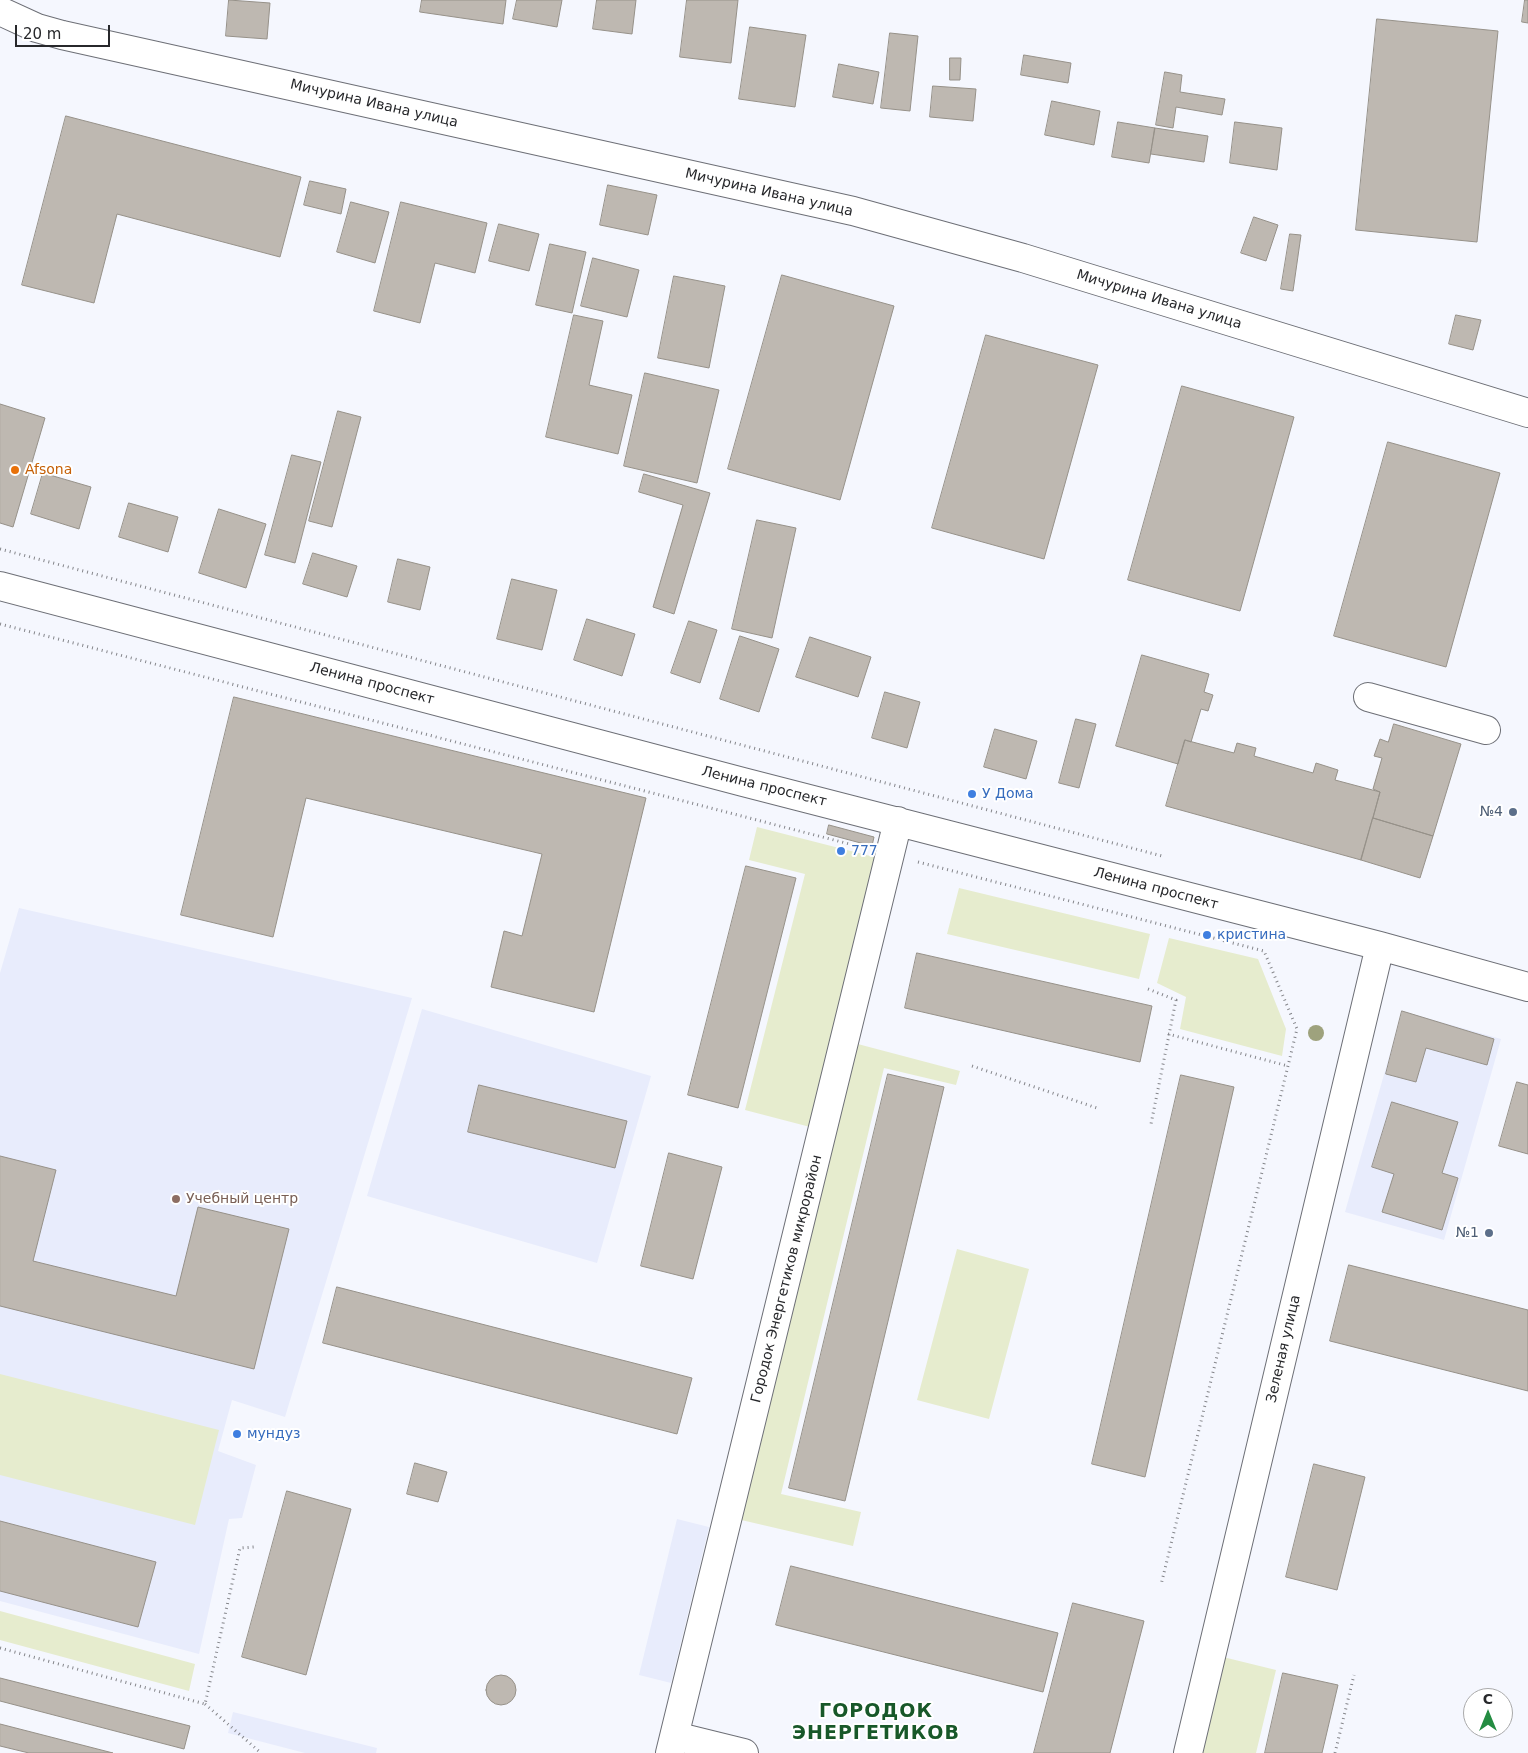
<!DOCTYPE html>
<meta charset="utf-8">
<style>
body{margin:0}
#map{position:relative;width:1528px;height:1753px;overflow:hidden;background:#f5f7fe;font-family:"DejaVu Sans",sans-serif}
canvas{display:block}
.north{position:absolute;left:1463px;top:1688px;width:50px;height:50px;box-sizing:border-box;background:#fff;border:1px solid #a9a9aa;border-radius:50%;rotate:0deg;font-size:14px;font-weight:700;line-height:20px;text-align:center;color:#27282b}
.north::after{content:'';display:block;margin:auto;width:18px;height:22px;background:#248c42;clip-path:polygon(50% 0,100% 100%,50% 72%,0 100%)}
.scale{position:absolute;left:15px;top:25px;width:95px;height:22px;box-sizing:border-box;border:2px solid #27282b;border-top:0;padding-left:6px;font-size:15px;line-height:18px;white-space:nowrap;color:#27282b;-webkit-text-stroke:4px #fff;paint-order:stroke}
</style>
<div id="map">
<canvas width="1528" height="1753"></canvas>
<div class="north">С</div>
<div class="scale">20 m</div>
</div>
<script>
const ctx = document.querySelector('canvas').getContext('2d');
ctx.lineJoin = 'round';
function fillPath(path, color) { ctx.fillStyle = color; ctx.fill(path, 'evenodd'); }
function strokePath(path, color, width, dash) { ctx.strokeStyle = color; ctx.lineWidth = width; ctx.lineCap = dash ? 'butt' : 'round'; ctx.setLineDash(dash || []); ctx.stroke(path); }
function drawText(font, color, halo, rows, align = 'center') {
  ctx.font = font + ' "DejaVu Sans",sans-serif'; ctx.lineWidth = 4; ctx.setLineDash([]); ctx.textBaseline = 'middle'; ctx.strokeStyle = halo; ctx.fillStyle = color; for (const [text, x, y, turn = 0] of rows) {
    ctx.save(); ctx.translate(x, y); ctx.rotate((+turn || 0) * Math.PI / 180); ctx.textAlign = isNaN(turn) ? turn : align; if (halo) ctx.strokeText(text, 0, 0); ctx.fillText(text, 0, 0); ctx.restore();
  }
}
const built = new Path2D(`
 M 19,908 L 412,998 L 285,1417 L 232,1400 L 218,1451 L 256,1465 L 242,1518 L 229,1519 L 199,1654 L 0,1601 L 0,973 Z
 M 422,1009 L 651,1076 L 597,1263 L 367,1196 Z
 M 1402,1011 L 1501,1039 L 1444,1240 L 1345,1212 Z
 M 677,1519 L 709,1527 L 671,1683 L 639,1675 Z
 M 233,1712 L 377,1748 L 376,1753 L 305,1753 L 228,1733 Z`);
const green = new Path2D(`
 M 757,827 L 882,859 L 814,1128 L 745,1110 L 805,874 L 749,860 Z
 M 959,888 L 1150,934 L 1139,979 L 947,934 Z
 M 1169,938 L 1258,959 L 1286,1029 L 1282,1056 L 1180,1029 L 1186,997 L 1157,983 Z
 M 854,1043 L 960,1071 L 956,1085 L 884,1068 L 781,1494 L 861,1512 L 853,1546 L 737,1519 Z
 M 957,1249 L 1029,1269 L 989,1419 L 917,1400 Z
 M 0,1374 L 219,1430 L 195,1525 L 0,1475 Z
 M 0,1611 L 195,1664 L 189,1691 L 0,1640 Z
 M 1223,1657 L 1276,1670 L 1256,1753 L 1201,1753 Z`);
const building = new Path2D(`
 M 229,0 L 270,3 L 267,39 L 226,36 Z
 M 422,0 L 506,0 L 503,24 L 420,12 Z
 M 517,0 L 562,0 L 557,27 L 513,19 Z
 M 597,0 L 636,0 L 632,34 L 593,29 Z
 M 687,0 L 738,0 L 731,63 L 680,57 Z
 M 1525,0 L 1528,0 L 1528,23 L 1522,22 Z
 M 1377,19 L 1498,31 L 1477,242 L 1356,230 Z
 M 750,27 L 806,35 L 795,107 L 739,99 Z
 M 890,33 L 918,36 L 910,111 L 881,108 Z
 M 1024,55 L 1071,63 L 1068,83 L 1021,75 Z
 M 950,58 L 961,58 L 960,80 L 950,80 Z
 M 839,64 L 879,72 L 873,104 L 833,97 Z
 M 1165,72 L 1182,75 L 1180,92 L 1225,99 L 1222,115 L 1176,107 L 1173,128 L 1156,125 Z
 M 933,86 L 976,89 L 973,121 L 930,117 Z
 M 1052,101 L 1100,111 L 1094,145 L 1045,135 Z
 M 66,116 L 301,177 L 280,257 L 117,214 L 94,303 L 22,285 Z
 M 1118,122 L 1155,128 L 1149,163 L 1112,157 Z
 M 1235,122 L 1282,128 L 1277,170 L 1230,163 Z
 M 1155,128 L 1208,136 L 1204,162 L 1151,154 Z
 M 310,181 L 346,189 L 341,214 L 304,205 Z
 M 608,185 L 657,195 L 648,235 L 600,225 Z
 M 351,202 L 389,212 L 375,263 L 337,252 Z
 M 401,202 L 487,223 L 475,273 L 435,263 L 420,323 L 374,311 Z
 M 1254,217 L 1278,225 L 1266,261 L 1241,253 Z
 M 499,224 L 539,234 L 529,271 L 489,261 Z
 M 1290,234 L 1301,235 L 1293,291 L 1281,289 Z
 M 550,244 L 586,252 L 572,313 L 536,305 Z
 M 593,258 L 639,270 L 627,317 L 581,306 Z
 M 782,275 L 894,306 L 840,500 L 728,469 Z
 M 674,276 L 725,286 L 709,368 L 658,358 Z
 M 574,315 L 603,321 L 589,385 L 632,395 L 618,454 L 546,437 Z
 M 1456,315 L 1481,320 L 1473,350 L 1449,344 Z
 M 986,335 L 1098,365 L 1044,559 L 932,528 Z
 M 645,373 L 719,390 L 697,483 L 624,466 Z
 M 1182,386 L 1294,417 L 1240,611 L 1128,580 Z
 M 0,404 L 45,418 L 13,527 L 0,523 Z
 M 338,411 L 361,417 L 332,527 L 309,521 Z
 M 1388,442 L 1500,473 L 1446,667 L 1334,636 Z
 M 292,455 L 321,462 L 295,563 L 265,555 Z
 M 43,473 L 91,487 L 79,529 L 31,514 Z
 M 644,474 L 710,493 L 674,614 L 653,607 L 683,505 L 639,492 Z
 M 129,503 L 178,517 L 168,552 L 119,537 Z
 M 219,509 L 266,524 L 246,588 L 199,573 Z
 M 757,520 L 796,528 L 772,638 L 732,629 Z
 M 313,553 L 357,566 L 347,597 L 303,584 Z
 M 398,559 L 430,567 L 420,610 L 388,602 Z
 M 512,579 L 557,590 L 542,650 L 497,639 Z
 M 587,619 L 635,634 L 622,676 L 574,660 Z
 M 689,621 L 717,630 L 700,683 L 671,673 Z
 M 740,636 L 779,649 L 759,712 L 720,699 Z
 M 810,637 L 871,657 L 858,697 L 796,677 Z
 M 1142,655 L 1209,674 L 1204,692 L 1213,695 L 1208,711 L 1201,709 L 1191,742 L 1185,740 L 1178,764 L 1116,746 Z
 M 885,692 L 920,702 L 907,748 L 872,738 Z
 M 234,697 L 646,798 L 594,1012 L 491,987 L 504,931 L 522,936 L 542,854 L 306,798 L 273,937 L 181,915 Z
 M 1076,719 L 1096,724 L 1079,788 L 1059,783 Z
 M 1394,724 L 1461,744 L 1433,836 L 1373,818 L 1380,792 L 1373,789 L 1382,758 L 1374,756 L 1380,739 L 1388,742 Z
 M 995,729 L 1037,741 L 1026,779 L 984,767 Z
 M 1185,740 L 1234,753 L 1237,743 L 1256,748 L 1254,756 L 1313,773 L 1316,763 L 1338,770 L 1335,780 L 1380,792 L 1361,860 L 1166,806 Z
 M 1373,818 L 1433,836 L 1420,878 L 1361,860 Z
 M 829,825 L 874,837 L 872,846 L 827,834 Z
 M 746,866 L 796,878 L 738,1108 L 688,1095 Z
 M 917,953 L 1152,1006 L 1140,1062 L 905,1008 Z
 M 1402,1011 L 1494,1039 L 1487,1065 L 1426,1048 L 1416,1082 L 1386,1074 Z
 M 888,1074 L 944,1087 L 845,1501 L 789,1488 Z
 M 1181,1075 L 1234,1087 L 1145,1477 L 1092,1464 Z
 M 1517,1082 L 1528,1085 L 1528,1154 L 1499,1146 Z
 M 479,1085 L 627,1121 L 615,1168 L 468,1132 Z
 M 1392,1102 L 1458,1122 L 1442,1173 L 1458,1178 L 1442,1230 L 1382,1212 L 1394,1174 L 1372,1167 Z
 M 669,1153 L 722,1167 L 693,1279 L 641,1266 Z
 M 0,1156 L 56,1170 L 33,1261 L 176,1296 L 198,1207 L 289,1229 L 254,1369 L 0,1306 Z
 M 1349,1265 L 1528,1310 L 1528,1391 L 1330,1341 Z
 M 337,1287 L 692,1378 L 677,1434 L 323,1343 Z
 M 415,1463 L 447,1472 L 438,1502 L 407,1494 Z
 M 1314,1464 L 1365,1477 L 1337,1590 L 1286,1577 Z
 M 287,1491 L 351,1509 L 306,1675 L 242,1657 Z
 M 0,1521 L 156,1562 L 138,1627 L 0,1591 Z
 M 791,1566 L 1058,1633 L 1043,1692 L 776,1625 Z
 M 1073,1603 L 1144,1621 L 1110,1753 L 1034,1753 Z
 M 1283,1673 L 1338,1685 L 1322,1753 L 1265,1753 Z
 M486 1690a15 15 0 1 1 30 0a15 15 0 1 1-30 0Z
 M 0,1678 L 190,1726 L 184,1749 L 0,1701 Z
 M 0,1724 L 113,1753 L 29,1753 L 0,1746 Z`);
const path = new Path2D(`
 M 0,549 L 1162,856
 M 0,624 L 861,847
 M 918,862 L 1264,951 L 1297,1029 L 1161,1585
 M 1148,989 L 1176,1000 L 1151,1124
 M 1168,1034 L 1288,1066
 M 972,1066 L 1100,1109
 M 0,1648 L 205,1704 L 240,1548 L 254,1547
 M 205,1704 L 261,1753
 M 1335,1753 L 1354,1675`);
const minor = new Path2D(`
 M 0,11 L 37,28 L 62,35 L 853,211 L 1023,258 L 1528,413
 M 0,586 L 743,782 L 1380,946 L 1528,987
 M 1368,697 L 1486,730
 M 675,1736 L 744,1753
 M 670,1753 L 898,821
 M 1188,1753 L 1380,946`);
const trees = [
 [1316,1033]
];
const markers = [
 [15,470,5,"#e8710a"],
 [972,794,5,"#3f7fe0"],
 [1513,812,5,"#5c6f8a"],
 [841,851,5,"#3f7fe0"],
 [1207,935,5,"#3f7fe0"],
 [176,1199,5,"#8d6e63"],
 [1489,1233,5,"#5c6f8a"],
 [237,1434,5,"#3f7fe0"]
];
const streetNames = [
 ["Мичурина Ивана улица",374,104,13],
 ["Мичурина Ивана улица",769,193,13],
 ["Мичурина Ивана улица",1159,300,17],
 ["Ленина проспект",372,684,15],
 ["Ленина проспект",764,787,14],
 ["Ленина проспект",1156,889,15],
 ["Городок Энергетиков микрорайон",787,1279,-76],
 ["Зеленая улица",1284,1349,-77]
];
const foodNames = [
 ["Afsona",25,470]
];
const shopNames = [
 ["У Дома",982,794],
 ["777",851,851],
 ["кристина",1217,935],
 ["мундуз",247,1434]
];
const serviceNames = [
 ["№4",1503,812],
 ["№1",1479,1233]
];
const educationNames = [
 ["Учебный центр",186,1199]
];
const districtNames = [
 ["ГОРОДОК",876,1712],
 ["ЭНЕРГЕТИКОВ",876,1734]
];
fillPath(built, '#e8ecfc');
fillPath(green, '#e6ecce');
fillPath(building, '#beb8b1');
strokePath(building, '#969189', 1);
strokePath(minor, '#6d6f76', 30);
strokePath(path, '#84858a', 3, [1, 4]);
strokePath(minor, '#fff', 28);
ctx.fillStyle = '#9ea27d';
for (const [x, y] of trees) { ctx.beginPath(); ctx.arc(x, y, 8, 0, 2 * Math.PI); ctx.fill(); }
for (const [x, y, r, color] of markers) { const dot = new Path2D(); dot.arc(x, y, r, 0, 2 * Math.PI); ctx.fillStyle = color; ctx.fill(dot); strokePath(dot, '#fff', 2); }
drawText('14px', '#27282b', '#fff', streetNames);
drawText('14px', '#c56008', '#fff', foodNames, 'left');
drawText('14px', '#366cbe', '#fff', shopNames, 'left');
drawText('14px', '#4e5e75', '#fff', serviceNames, 'right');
drawText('14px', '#785e54', '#fff', educationNames, 'left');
ctx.letterSpacing = '1px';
drawText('bold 19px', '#185829', '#fff', districtNames);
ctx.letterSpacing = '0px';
</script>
